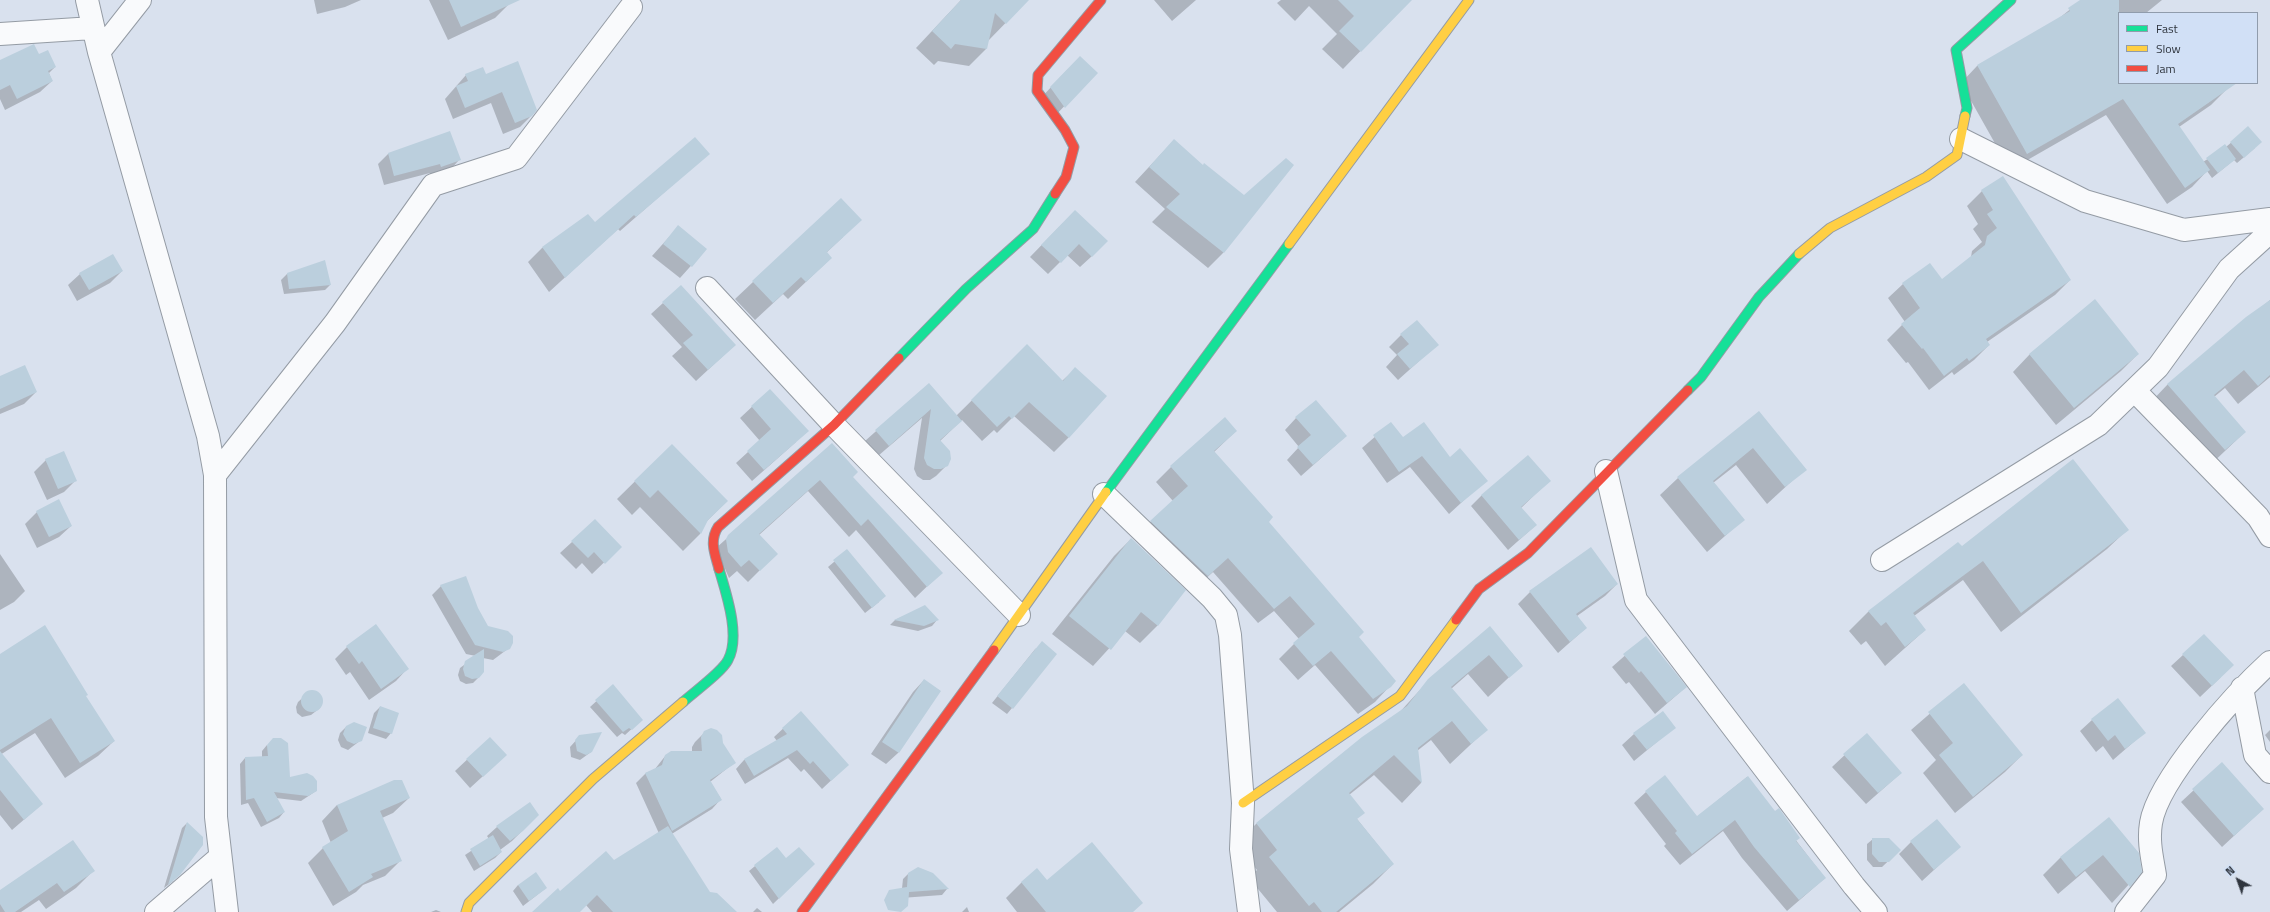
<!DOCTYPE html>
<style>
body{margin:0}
#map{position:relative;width:2270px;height:912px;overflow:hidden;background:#d9e1ee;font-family:"Titillium Web",sans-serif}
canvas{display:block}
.legend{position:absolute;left:2118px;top:12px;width:140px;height:72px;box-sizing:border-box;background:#d1e0f6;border:1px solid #909cac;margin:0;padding:5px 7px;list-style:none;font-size:12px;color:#2f353e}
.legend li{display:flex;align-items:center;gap:8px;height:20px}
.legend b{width:20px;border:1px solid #909cac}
.north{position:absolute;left:2218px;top:860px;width:40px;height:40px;-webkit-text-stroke:3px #d1e0f6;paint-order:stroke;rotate:319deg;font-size:11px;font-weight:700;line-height:16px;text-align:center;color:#2f353e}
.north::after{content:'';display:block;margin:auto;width:14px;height:18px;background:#2f353e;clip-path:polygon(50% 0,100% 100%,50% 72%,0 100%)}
</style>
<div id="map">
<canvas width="2270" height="912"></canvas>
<ul class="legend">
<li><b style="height:5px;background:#16e098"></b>Fast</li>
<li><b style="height:5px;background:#ffcf43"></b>Slow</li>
<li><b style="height:5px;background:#f24e42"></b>Jam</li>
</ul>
<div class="north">N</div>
</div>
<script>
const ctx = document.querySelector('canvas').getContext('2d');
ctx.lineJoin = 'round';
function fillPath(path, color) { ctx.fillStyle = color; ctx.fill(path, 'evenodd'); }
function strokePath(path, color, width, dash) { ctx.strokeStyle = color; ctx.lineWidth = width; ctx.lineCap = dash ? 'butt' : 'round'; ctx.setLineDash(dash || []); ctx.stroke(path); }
const shadow = new Path2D(`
 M 314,0 L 361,0 L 345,7 L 317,14 Z
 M 429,0 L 506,0 L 508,5 L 495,18 L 448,40 Z
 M 961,0 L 1019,0 L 1024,4 L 988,41 L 986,49 L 969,66 L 938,61 L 934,65 L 916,48 Z
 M 1154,0 L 1196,0 L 1172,21 Z
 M 1281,0 L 1410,0 L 1343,69 L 1322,49 L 1337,34 L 1309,6 L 1295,21 L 1277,3 Z
 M 2082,0 L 2162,0 L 2146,13 L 2119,13 L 2119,83 L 2225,83 L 2228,88 L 2211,105 L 2179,127 L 2203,162 L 2226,147 L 2248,128 L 2255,148 L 2237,163 L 2234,160 L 2212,178 L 2207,171 L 2192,187 L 2167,204 L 2106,115 L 2010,170 L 1961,83 L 1977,66 L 2058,19 Z
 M 38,56 L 55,67 L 49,73 L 52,81 L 40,92 L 5,110 L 0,99 L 0,61 Z
 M 1068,69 L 1096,73 L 1052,119 L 1039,100 Z
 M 466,75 L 485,75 L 532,115 L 520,127 L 503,134 L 491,103 L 453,119 L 445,99 Z
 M 450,133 L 459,160 L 450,170 L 431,176 L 430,173 L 384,185 L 378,164 L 388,154 Z
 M 1174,140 L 1203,166 L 1244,196 L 1292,165 L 1223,253 L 1208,268 L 1152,222 L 1165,209 L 1135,182 Z
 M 708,154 L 620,231 L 618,229 L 549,292 L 528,262 L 542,248 L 588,215 L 595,223 Z
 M 1982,191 L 2070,280 L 2055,295 L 1987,342 L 1989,345 L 1974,360 L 1954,375 L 1952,372 L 1929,390 L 1908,362 L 1906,363 L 1887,340 L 1905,322 L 1888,298 L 1903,284 L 1942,280 L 1971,257 L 1972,251 L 1982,242 L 1973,229 L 1978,224 L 1967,206 Z
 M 841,199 L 843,237 L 826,253 L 831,258 L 788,299 L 783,294 L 755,320 L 735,299 Z
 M 1063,223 L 1092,256 L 1080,267 L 1067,255 L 1048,274 L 1030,257 Z
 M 678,227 L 706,249 L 680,278 L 652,256 Z
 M 122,271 L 110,283 L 77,301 L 68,285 L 80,274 Z
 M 287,274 L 330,285 L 325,290 L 284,294 L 281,280 Z
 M 2270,300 L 2270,377 L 2238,404 L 2225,388 L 2214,397 L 2245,432 L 2206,469 L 2149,404 L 2168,384 Z
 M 663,303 L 723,356 L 696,381 L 672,356 L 682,347 L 651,314 Z
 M 1401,335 L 1437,345 L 1398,380 L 1386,367 L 1397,355 L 1389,347 Z
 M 1027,346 L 1062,381 L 1075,369 L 1069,437 L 1054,452 L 1014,416 L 997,433 L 994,430 L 982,441 L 962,420 L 940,441 L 947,465 L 936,476 L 930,480 L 923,480 L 917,476 L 914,469 L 922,418 L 878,456 L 865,441 L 929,384 L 956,416 Z
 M 2030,354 L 2138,354 L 2121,371 L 2056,425 L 2013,372 Z
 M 0,377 L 36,392 L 24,404 L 0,414 Z
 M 770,390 L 796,442 L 752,481 L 736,463 L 760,441 L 740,418 Z
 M 1759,412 L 1805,469 L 1767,504 L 1736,465 L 1713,483 L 1743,520 L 1707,552 L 1660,495 L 1678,478 Z
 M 1296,418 L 1346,436 L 1301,476 L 1287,460 L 1299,447 L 1285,430 Z
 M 1391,423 L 1403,439 L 1449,459 L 1486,480 L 1449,514 L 1410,467 L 1387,483 L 1362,448 Z
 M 1236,431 L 1214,452 L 1358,637 L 1390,686 L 1375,702 L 1358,714 L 1315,665 L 1298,680 L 1279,659 L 1299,639 L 1274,611 L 1258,623 L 1213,572 L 1192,591 L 1135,536 L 1173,501 L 1156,482 L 1171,467 Z
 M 672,445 L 727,501 L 705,523 L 700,534 L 683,551 L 640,507 L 632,515 L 617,499 Z
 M 832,445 L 852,477 L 941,573 L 915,598 L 856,530 L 849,537 L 808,491 L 759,535 L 776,554 L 748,582 L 737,571 L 729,578 L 716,548 Z
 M 46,460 L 76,480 L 64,492 L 47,500 L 34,472 Z
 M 1549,481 L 1521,508 L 1536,525 L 1508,550 L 1471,506 L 1482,495 Z
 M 37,512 L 71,526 L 59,537 L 37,548 L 25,524 Z
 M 2127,530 L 2107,549 L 2001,632 L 1963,580 L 1914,616 L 1925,630 L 1885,666 L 1866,641 L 1861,645 L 1849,631 L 1869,611 L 1961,547 Z
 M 1131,539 L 1158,625 L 1140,643 L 1125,631 L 1093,666 L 1052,634 L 1114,556 Z
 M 572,542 L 620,547 L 592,574 L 582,563 L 576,569 L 560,553 Z
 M 847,551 L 879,602 L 865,613 L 828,567 Z
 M 0,554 L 25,591 L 14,602 L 0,610 Z
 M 1617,584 L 1605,596 L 1577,616 L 1586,628 L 1558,653 L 1518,604 L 1530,592 Z
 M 441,586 L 477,609 L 487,627 L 509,648 L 493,660 L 483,658 L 479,677 L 473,683 L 466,684 L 460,681 L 458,675 L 460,668 L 476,656 L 466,654 L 432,595 Z
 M 925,606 L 937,620 L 932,626 L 918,631 L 890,625 L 895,620 Z
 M 376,626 L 407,669 L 396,681 L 369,700 L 350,672 L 346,675 L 335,659 L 347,647 Z
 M 1490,628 L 1522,665 L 1488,697 L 1468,674 L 1451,689 L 1486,730 L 1450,764 L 1431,740 L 1417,751 L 1421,783 L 1402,803 L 1374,775 L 1349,795 L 1357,819 L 1393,864 L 1373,884 L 1339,912 L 1277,912 L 1249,878 L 1257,870 L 1236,844 L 1256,824 L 1363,738 L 1398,714 L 1429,680 Z
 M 1646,637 L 1686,687 L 1655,714 L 1629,682 L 1626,684 L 1612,667 Z
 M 1036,648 L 1012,708 L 1007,714 L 992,703 Z
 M 0,655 L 85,697 L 114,741 L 98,756 L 65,778 L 35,733 L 0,755 Z
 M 2183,655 L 2221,677 L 2200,697 L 2171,666 Z
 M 924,680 L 940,691 L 898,753 L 886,764 L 871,754 L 913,692 Z
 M 1964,684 L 2022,755 L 2005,772 L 1955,813 L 1923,773 L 1936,760 L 1911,730 Z
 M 613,686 L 636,725 L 625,735 L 622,733 L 617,737 L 590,707 Z
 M 309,692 L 316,692 L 320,696 L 322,702 L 320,708 L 311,715 L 302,717 L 297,713 L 296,707 L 298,702 Z
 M 380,707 L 391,733 L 386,739 L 368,733 L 374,713 Z
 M 801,712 L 839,773 L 822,789 L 804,769 L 801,772 L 788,758 L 745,784 L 736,769 L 744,760 L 777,741 L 774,737 Z
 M 2092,720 L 2144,733 L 2113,760 L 2103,746 L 2096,752 L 2080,731 Z
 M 346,727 L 361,740 L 348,750 L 341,747 L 338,740 L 340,733 Z
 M 1675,727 L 1634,761 L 1622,745 L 1634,734 Z
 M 2270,730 L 2270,742 L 2265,735 Z
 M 705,732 L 722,744 L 734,763 L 710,782 L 721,799 L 712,809 L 662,840 L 636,783 L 646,773 L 655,769 L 666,755 L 692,752 L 692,747 L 695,742 Z
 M 1867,734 L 1901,773 L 1866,804 L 1832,767 Z
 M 580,736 L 591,752 L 580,760 L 571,757 L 570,747 Z
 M 490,738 L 494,766 L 470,788 L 455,771 Z
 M 267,745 L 289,778 L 316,791 L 301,801 L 276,798 L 284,812 L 279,818 L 261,827 L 248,803 L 241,805 L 240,764 L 245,758 L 262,757 L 262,751 Z
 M 2222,764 L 2263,809 L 2222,847 L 2181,802 Z
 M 0,772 L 42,804 L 12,830 L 0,815 Z
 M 1747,777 L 1825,878 L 1787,911 L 1742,858 L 1723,831 L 1680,865 L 1664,846 L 1666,844 L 1634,803 L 1646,792 L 1697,817 Z
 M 409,798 L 393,813 L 382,818 L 400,861 L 385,876 L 363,885 L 356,892 L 333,906 L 308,863 L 323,848 L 331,843 L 322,821 L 337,805 Z
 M 538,815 L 512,841 L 500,850 L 501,852 L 495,858 L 474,871 L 465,855 L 489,839 L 487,836 L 497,827 Z
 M 2109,818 L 2141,871 L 2112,903 L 2085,871 L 2058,894 L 2043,875 L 2060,858 Z
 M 187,823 L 173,881 L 164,888 L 182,828 Z
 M 1873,839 L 1900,850 L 1882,867 L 1873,867 L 1867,860 L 1867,844 Z
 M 1911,842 L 1959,847 L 1922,881 L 1899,854 Z
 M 777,848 L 786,860 L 814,864 L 773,904 L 749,871 Z
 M 613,861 L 691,912 L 592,912 L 586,905 L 578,912 L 534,912 L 560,892 Z
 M 93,871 L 76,888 L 46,909 L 39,900 L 21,912 L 0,912 L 0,891 Z
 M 909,873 L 933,874 L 947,889 L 942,895 L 901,898 L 903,879 Z
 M 1022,882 L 1046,882 L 1133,912 L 1017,912 L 1006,898 Z
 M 518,885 L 546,888 L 523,906 L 513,891 Z
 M 967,907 L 969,912 L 962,912 Z
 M 757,908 L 762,912 L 753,912 Z
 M 436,910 L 441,912 L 431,912 Z`);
const building = new Path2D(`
 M 449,0 L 520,0 L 461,27 Z
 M 961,0 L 1029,0 L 1006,24 L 995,13 L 987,49 L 955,44 L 951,49 L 932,31 Z
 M 1338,0 L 1412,0 L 1361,52 L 1339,31 L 1354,16 Z
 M 2080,0 L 2119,0 L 2119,83 L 2237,83 L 2178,124 L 2210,170 L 2185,188 L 2123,99 L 2027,154 L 1977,65 L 2070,11 L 2068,8 Z
 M 34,44 L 39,54 L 48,50 L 56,67 L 48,71 L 53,81 L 17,99 L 10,85 L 0,90 L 0,60 Z
 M 1080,56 L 1098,73 L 1065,108 L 1050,87 Z
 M 518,61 L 537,110 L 532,116 L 515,123 L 502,92 L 465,108 L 456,86 L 468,81 L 465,74 L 483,67 L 486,74 Z
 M 2248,126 L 2262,142 L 2244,158 L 2230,142 Z
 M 450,131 L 461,160 L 441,167 L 440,164 L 394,176 L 388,153 Z
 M 695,137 L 710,154 L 636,217 L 634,215 L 565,278 L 542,247 L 588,214 L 595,222 Z
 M 1174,139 L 1203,165 L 1204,163 L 1244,195 L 1286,158 L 1294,165 L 1224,253 L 1166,207 L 1180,194 L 1149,167 Z
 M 2225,144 L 2236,159 L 2218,173 L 2206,158 Z
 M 2003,176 L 2071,280 L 1986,339 L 1990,345 L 1969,361 L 1967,358 L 1944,376 L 1923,348 L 1922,349 L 1901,324 L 1920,308 L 1902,283 L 1930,263 L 1942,279 L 1985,245 L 1987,236 L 1997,228 L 1987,214 L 1993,210 L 1981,190 Z
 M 841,198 L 862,220 L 827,252 L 832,258 L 806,282 L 801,277 L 773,303 L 752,281 Z
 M 1075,210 L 1108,241 L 1092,257 L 1079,244 L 1061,263 L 1041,245 Z
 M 678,225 L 707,249 L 692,267 L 663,244 Z
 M 113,254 L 123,271 L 89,290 L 79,273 Z
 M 325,260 L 331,285 L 289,289 L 287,273 Z
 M 681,285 L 736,345 L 708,370 L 683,343 L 693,335 L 662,302 Z
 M 2095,299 L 2139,354 L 2074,408 L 2029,354 Z
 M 2270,300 L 2270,375 L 2258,386 L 2244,370 L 2214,395 L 2246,432 L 2225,450 L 2167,384 L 2246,317 Z
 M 1417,320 L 1439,345 L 1410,369 L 1397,354 L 1409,344 L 1400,334 Z
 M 1027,344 L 1063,381 L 1075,367 L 1107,396 L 1069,438 L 1029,402 L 1012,419 L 1009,416 L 997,427 L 971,400 Z
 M 25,365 L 37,392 L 0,409 L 0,376 Z
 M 929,383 L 962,421 L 940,440 L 950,451 L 951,459 L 948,466 L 941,469 L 934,469 L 927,465 L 924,458 L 931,409 L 889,446 L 875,430 Z
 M 770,389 L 809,431 L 764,470 L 747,451 L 771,429 L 751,406 Z
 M 1316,400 L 1347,436 L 1313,465 L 1297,447 L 1311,435 L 1295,417 Z
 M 1759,411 L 1807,470 L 1785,487 L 1753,448 L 1713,481 L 1745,520 L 1725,536 L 1677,477 Z
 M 1225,417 L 1237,431 L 1214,451 L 1273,517 L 1269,522 L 1364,632 L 1359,637 L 1396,681 L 1391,687 L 1373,699 L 1331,651 L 1313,666 L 1293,643 L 1315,624 L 1290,596 L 1274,609 L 1228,558 L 1208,576 L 1150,521 L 1188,486 L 1170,466 Z
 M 1391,422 L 1403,437 L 1424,422 L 1450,457 L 1460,448 L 1488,481 L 1461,503 L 1422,456 L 1399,472 L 1373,435 Z
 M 832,443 L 858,472 L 853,477 L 943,573 L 927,587 L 868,519 L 861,526 L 820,480 L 759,534 L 778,554 L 760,571 L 749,560 L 741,567 L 728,552 L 726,539 L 728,535 Z
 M 672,444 L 728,501 L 708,520 L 701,534 L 658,490 L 650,498 L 634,481 Z
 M 64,451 L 77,481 L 58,489 L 45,459 Z
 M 1528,455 L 1551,481 L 1521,507 L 1537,525 L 1519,540 L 1481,495 Z
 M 2073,459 L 2129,530 L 2021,613 L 1983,561 L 1913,613 L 1926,630 L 1905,647 L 1886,622 L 1881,626 L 1868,611 L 1958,542 L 1962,546 Z
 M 59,499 L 72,526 L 49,537 L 36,511 Z
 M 595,519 L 622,547 L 605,564 L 594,552 L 588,558 L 571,541 Z
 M 1131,538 L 1186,590 L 1158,626 L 1141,612 L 1111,650 L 1069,616 Z
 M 1591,547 L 1618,584 L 1576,614 L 1587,628 L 1570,642 L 1529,591 Z
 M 847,549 L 886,596 L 872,608 L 833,560 Z
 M 466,576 L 478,608 L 488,626 L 508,631 L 513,636 L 513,643 L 510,649 L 503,652 L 475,645 L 440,585 Z
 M 925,605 L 939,620 L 924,626 L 894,620 Z
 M 376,624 L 409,669 L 381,689 L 362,661 L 359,664 L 346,646 Z
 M 45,625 L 88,695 L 86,696 L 115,741 L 80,763 L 51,718 L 0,750 L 0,654 Z
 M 1490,626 L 1523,666 L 1509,678 L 1489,655 L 1451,687 L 1488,730 L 1471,744 L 1452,721 L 1418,748 L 1422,783 L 1394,755 L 1349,793 L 1365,813 L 1357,819 L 1394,864 L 1336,912 L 1322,912 L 1314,902 L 1309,906 L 1269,857 L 1277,850 L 1256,823 L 1362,737 L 1407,706 L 1428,679 Z
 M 2204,634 L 2234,665 L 2212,686 L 2182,654 Z
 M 1646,636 L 1687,687 L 1667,703 L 1641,671 L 1639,673 L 1623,654 Z
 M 1042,641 L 1057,654 L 1013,709 L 997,696 Z
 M 484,649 L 484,672 L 479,678 L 472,679 L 465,676 L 463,669 L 465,661 Z
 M 924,679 L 941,691 L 899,753 L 882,742 Z
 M 1964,683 L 2023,755 L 1973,797 L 1939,755 L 1953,743 L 1928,712 Z
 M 613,684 L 643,720 L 632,730 L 629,728 L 623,732 L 595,700 Z
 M301 701a11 11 0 1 1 22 0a11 11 0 1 1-22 0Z
 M 2118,698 L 2146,733 L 2125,749 L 2115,735 L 2108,741 L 2091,719 Z
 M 380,706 L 399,713 L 392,734 L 373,728 Z
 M 801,711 L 849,765 L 831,781 L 813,761 L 810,764 L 797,750 L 754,776 L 744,759 L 787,734 L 782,728 Z
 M 1663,711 L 1676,728 L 1647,750 L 1633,733 Z
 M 354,722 L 367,727 L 362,741 L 354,744 L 347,741 L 343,734 L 346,726 Z
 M 711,728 L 717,730 L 722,735 L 723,743 L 736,763 L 710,780 L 722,800 L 672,831 L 645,773 L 662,765 L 665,755 L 671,751 L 702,751 L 701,737 L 704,731 Z
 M 602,732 L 592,752 L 586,755 L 577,751 L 575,740 L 579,735 Z
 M 1867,733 L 1902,773 L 1878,793 L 1843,754 Z
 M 490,737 L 507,755 L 483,777 L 466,759 Z
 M 273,738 L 281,738 L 288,743 L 290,777 L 307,773 L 313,776 L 317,781 L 317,791 L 308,796 L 274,792 L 285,812 L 267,822 L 254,798 L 246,800 L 245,757 L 268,756 L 267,745 Z
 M 0,751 L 43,804 L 24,820 L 0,790 Z
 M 2222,762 L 2264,809 L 2234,836 L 2192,789 Z
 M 1665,775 L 1697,816 L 1748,776 L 1775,811 L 1779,808 L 1800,838 L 1796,841 L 1826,878 L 1799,900 L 1754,847 L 1735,820 L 1692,854 L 1675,833 L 1677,831 L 1645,791 Z
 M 394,780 L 402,780 L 410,798 L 380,811 L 402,861 L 371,874 L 373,877 L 349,892 L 322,847 L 348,831 L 337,805 Z
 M 530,802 L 539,815 L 523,831 L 510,841 L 496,826 Z
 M 2109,817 L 2139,853 L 2142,872 L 2130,887 L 2103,855 L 2076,877 L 2060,857 Z
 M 1937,819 L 1961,847 L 1934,870 L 1910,841 Z
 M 187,822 L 203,837 L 203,845 L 180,875 L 168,885 Z
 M 668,826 L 710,892 L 717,893 L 737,912 L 613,912 L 597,895 L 580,912 L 532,912 L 558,888 L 560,891 L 606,851 L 614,860 Z
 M 493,835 L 502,852 L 480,866 L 470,849 Z
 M 1872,838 L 1889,838 L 1901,850 L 1889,862 L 1879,862 L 1872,854 Z
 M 73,840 L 95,871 L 64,892 L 57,883 L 15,912 L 5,912 L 0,904 L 0,890 Z
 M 1092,842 L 1143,903 L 1133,912 L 1046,912 L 1021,882 L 1037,868 L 1047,880 Z
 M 777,847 L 786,858 L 799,847 L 815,864 L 779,899 L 754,865 Z
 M 918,867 L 933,873 L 949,889 L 909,892 L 908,906 L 901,912 L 888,910 L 884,900 L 889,890 L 907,887 L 908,873 Z
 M 536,872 L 547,888 L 529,901 L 518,885 Z`);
const street = new Path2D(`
 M 87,0 L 99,52 L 208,436 L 215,475 L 216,817 L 227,912
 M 0,34 L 93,28
 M 99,52 L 140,0
 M 1961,139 L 2085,201 L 2184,230 L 2270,219
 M 707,288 L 834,425 L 1019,615
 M 2134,390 L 2258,517 L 2270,536
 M 1606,471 L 1636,600 L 1854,886 L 1876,912
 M 215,475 L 335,323 L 433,185 L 516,158 L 631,7
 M 1104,494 L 1212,598 L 1226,615 L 1230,635 L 1243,803 L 1241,849 L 1249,912
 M 1882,560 L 2098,425 L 2158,367 L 2229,269 L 2270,232
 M 2242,688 L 2255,755 L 2270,772
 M 156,912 L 220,857
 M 2126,912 L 2155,875 C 2152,857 2148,841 2151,823 C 2158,779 2236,693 2270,662`);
const fast = new Path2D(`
 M 1965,116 L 1967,108 L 1956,50 L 2011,0
 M 899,358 L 966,289 L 1033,229 L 1055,194
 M 1688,390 L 1701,377 L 1759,297 L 1799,254
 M 1106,492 L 1289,244
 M 683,702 C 694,692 722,672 728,660 C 741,636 726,593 719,569`);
const slow = new Path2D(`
 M 1289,244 L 1469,0
 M 1799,254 L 1830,228 L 1926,177 L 1957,155 L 1965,116
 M 994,650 L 1106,492
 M 1243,803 L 1400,696 L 1456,620
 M 466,912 L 469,903 L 593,779 L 683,702`);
const jam = new Path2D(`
 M 1055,194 L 1066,177 L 1074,147 L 1065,130 L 1037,91 L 1038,75 L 1101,0
 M 719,569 C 715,554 709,541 718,527 L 834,425 L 899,358
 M 1456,620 L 1479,589 L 1528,553 L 1688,390
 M 802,912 L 994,650`);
fillPath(shadow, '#0003');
fillPath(building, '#bbcfdd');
strokePath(street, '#949ba4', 24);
strokePath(fast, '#949ba4', 11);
strokePath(slow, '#949ba4', 11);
strokePath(jam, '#949ba4', 11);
strokePath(street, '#f9fafc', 22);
strokePath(fast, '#16e098', 9);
strokePath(slow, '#ffcf43', 9);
strokePath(jam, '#f24e42', 9);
</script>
